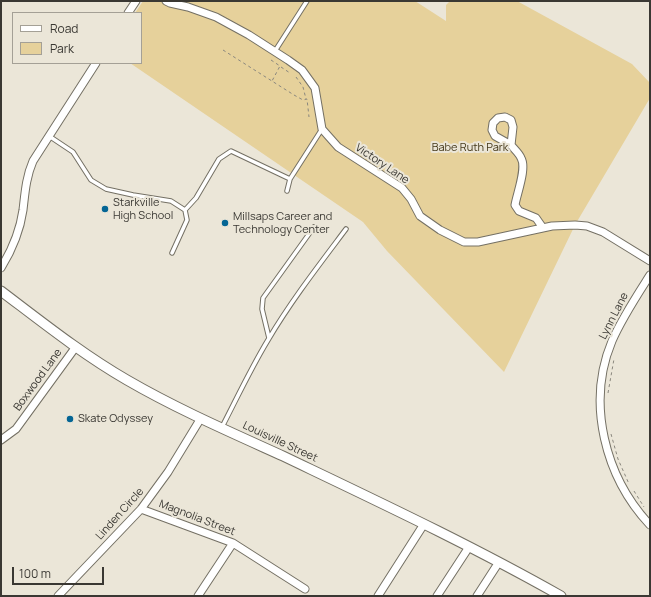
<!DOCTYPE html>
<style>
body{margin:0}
#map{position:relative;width:651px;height:597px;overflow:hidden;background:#ebe6d8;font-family:Manrope,sans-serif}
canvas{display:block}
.frame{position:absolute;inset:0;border:2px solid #3a3833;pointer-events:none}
.legend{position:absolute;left:12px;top:12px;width:130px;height:52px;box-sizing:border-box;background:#ebe6d8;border:1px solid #a4a096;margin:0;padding:5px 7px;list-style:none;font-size:12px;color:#3a3833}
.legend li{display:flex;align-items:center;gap:8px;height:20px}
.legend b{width:20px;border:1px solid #a4a096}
.scale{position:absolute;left:12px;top:567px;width:92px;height:18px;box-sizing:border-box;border:2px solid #3a3833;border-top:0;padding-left:5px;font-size:12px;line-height:14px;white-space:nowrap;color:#3a3833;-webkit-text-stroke:3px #ebe6d8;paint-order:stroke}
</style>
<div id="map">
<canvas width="651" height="597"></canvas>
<div class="frame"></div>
<ul class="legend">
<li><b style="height:5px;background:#fff"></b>Road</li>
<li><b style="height:11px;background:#e6d19b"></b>Park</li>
</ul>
<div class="scale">100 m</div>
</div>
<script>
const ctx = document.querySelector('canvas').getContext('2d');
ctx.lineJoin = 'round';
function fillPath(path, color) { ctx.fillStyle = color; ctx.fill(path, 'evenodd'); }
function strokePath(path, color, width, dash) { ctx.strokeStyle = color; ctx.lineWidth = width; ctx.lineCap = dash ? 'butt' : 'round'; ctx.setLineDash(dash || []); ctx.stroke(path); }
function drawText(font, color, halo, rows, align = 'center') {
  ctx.font = font + ' Manrope,sans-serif'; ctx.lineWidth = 4; ctx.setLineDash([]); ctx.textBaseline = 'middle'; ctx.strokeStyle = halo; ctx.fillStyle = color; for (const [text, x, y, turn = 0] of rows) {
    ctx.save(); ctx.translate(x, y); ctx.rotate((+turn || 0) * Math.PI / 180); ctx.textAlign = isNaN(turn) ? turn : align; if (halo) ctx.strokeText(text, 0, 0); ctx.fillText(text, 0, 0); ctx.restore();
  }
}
const green = new Path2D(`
 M 143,1 L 415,1 L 446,21 L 446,5 L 450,1 L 517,1 L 632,64 L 650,83 L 650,98 L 575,225 L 504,372 L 387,251 L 363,222 L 130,63 L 141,63 L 141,13 L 135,13 Z`);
const path = new Path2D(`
 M 223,50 L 294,95 L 303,100 L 307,99 L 309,117
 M 271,60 L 280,66 L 272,81
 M 281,67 L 290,73
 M 296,77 L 303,87 L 306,99
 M 608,393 L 614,359
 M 611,434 L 618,459 L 629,484
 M 634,491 L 644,507`);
const service = new Path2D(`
 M 275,51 L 307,1
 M 49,136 L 73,152 L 91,180 L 106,189 L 133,195 L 171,201 L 185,210 L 187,220 L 172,253
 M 290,179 L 322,129
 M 185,210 L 196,198 L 219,159 L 231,151 L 290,179 L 287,191
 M 269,338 L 262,309 L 263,298 L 314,227
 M 222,427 C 237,398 251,368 268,340 C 291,301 319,265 346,229`);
const minor = new Path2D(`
 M 166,1 L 170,3 L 188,7 L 216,17 L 249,35 L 288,60 L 302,70 L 315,88 L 322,129 L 338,147 L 402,188 L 411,199 L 420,216 L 440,230 L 464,242 L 478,242 L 552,226 L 575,225 L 587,226 L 603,232 L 650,261
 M 128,13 L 136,1
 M 511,145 L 495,136 L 492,130 L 493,123 L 498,118 L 505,117 L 511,120 L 513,127 L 511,145 C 514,149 519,153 521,158 C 527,168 517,193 515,205 L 519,211 L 536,218 L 543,228
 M 1,268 C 12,250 20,231 23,210 C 25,193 26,177 33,161 L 96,63
 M 650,275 C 636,297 622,318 612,341 C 586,403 605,477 650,525
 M 1,440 L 16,429 L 75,348
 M 141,509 L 233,543 L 305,589
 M 58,596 L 141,509 L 168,472 L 201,418
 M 198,596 L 233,543
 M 378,596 L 424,524
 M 437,596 L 469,547
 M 477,596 L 499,562`);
const secondary = new Path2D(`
 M 1,291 C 42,322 82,354 127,380 C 177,409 230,432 283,456 C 377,501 471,545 561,596`);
const markers = [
 [105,209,4,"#046594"],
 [225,223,4,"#046594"],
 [70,419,4,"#046594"]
];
const parkNames = [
 ["Babe Ruth Park",470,148]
];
const streetNames = [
 ["Victory Lane",382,164,34],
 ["Lynn Lane",614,316,-63],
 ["Boxwood Lane",38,380,-54],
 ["Louisville Street",280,442,25],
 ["Linden Circle",120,514,-48],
 ["Magnolia Street",197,518,21]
];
const poiNames = [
 ["Starkville",113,203],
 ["High School",113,216],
 ["Millsaps Career and",233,217],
 ["Technology Center",233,230],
 ["Skate Odyssey",78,419]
];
fillPath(green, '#e6d19b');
strokePath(service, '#747064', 5.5);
strokePath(minor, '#747064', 9);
strokePath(secondary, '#747064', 11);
strokePath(path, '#8a877e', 1, [3, 3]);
strokePath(service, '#fff', 3.5);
strokePath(minor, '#fff', 7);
strokePath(secondary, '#fff', 9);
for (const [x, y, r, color] of markers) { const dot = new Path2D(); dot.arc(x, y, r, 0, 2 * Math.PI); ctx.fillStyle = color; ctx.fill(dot); strokePath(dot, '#ebe6d8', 1.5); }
drawText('11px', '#433718', '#ebe6d8', parkNames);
drawText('11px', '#3a3833', '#ebe6d8', streetNames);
drawText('11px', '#3a3833', '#ebe6d8', poiNames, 'left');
</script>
